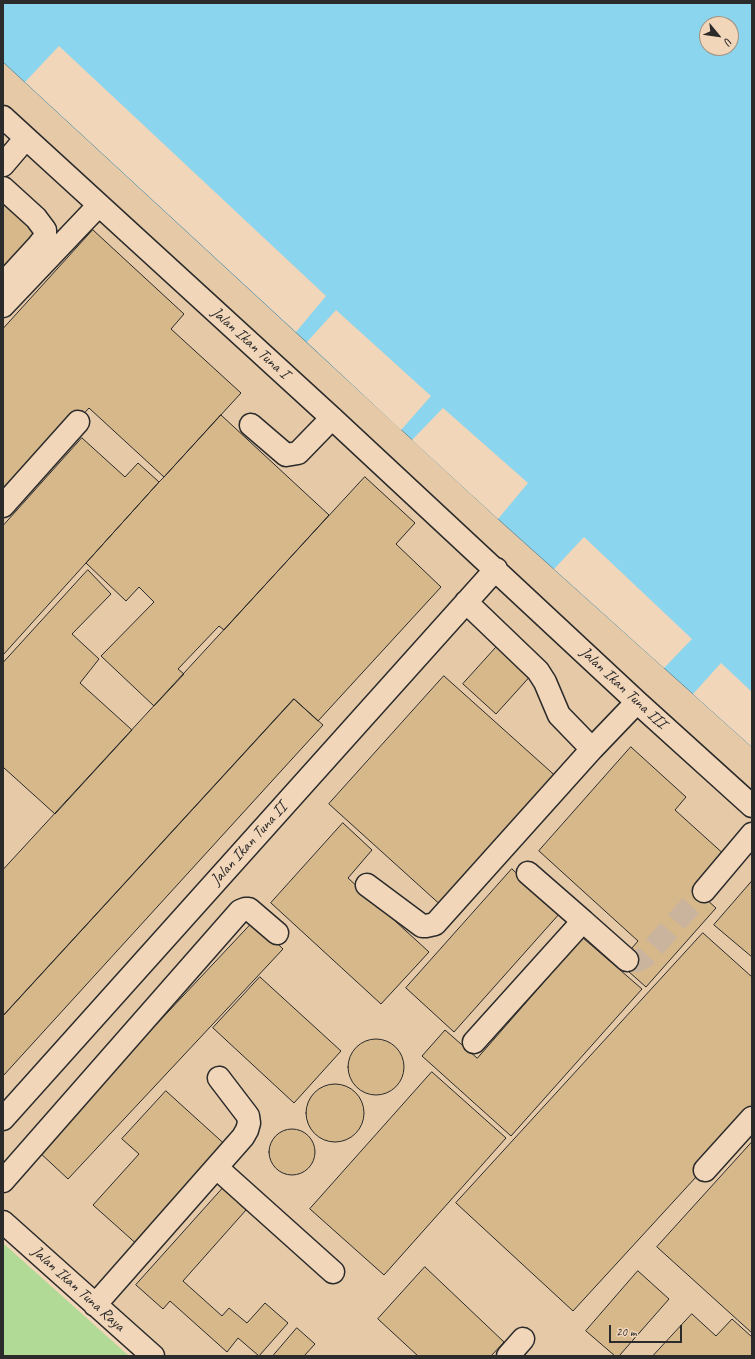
<!DOCTYPE html>
<style>
body{margin:0}
#map{position:relative;width:755px;height:1359px;overflow:hidden;background:#f2d6b9;font-family:Caveat,sans-serif}
canvas{display:block}
.frame{position:absolute;inset:0;border:4px solid #2b2b2b;pointer-events:none}
.north{position:absolute;left:699px;top:16px;width:40px;height:40px;box-sizing:border-box;background:#f2d6b9;border:1px solid #a29280;border-radius:50%;rotate:119deg;font-size:11px;font-weight:700;line-height:16px;text-align:center;color:#2b2b2b}
.north::after{content:'';display:block;margin:auto;width:14px;height:18px;background:#2b2b2b;clip-path:polygon(50% 0,100% 100%,50% 72%,0 100%)}
.scale{position:absolute;left:609px;top:1325px;width:73px;height:18px;box-sizing:border-box;border:2px solid #2b2b2b;border-top:0;padding-left:5px;font-size:12px;line-height:14px;white-space:nowrap;color:#2b2b2b;-webkit-text-stroke:3px #f2d6b9;paint-order:stroke}
</style>
<div id="map">
<canvas width="755" height="1359"></canvas>
<div class="frame"></div>
<div class="north">U</div>
<div class="scale">20 m</div>
</div>
<script>
const ctx = document.querySelector('canvas').getContext('2d');
ctx.lineJoin = 'round';
function fillPath(path, color) { ctx.fillStyle = color; ctx.fill(path, 'evenodd'); }
function strokePath(path, color, width, dash) { ctx.strokeStyle = color; ctx.lineWidth = width; ctx.lineCap = dash ? 'butt' : 'round'; ctx.setLineDash(dash || []); ctx.stroke(path); }
function drawText(font, color, halo, rows, align = 'center') {
  ctx.font = font + ' Caveat,sans-serif'; ctx.lineWidth = 3.5; ctx.setLineDash([]); ctx.textBaseline = 'middle'; ctx.strokeStyle = halo; ctx.fillStyle = color; for (const [text, x, y, turn = 0] of rows) {
    ctx.save(); ctx.translate(x, y); ctx.rotate((+turn || 0) * Math.PI / 180); ctx.textAlign = isNaN(turn) ? turn : align; if (halo) ctx.strokeText(text, 0, 0); ctx.fillText(text, 0, 0); ctx.restore();
  }
}
const built = new Path2D(`
 M 3,62 L 498,519 L 752,747 L 752,1356 L 140,1356 L 3,1234 Z`);
const green = new Path2D(`
 M 3,1243 L 129,1356 L 3,1356 Z`);
const water = new Path2D(`
 M 3,3 L 752,3 L 752,747 L 498,519 L 3,62 ZM 707,24 L 731,24 L 731,48 L 707,48 Z`);
const pier = new Path2D(`
 M 59,46 L 326,296 L 296,332 L 25,82 Z
 M 336,310 L 431,396 L 401,430 L 307,342 Z
 M 443,408 L 528,483 L 498,519 L 412,440 Z
 M 584,537 L 692,639 L 664,668 L 554,569 Z
 M 721,663 L 752,692 L 752,747 L 693,694 Z`);
const building = new Path2D(`
 M 3,200 L 40,235 L 3,275 Z
 M 93,230 L 184,314 L 171,329 L 241,393 L 164,477 L 89,408 L 3,502 L 3,329 Z
 M 221,415 L 329,515 L 224,630 L 219,626 L 178,669 L 184,674 L 154,706 L 101,656 L 154,602 L 139,587 L 126,601 L 86,563 L 159,482 L 164,477 Z
 M 82,438 L 125,477 L 138,463 L 159,482 L 3,655 L 3,526 Z
 M 365,477 L 415,523 L 396,544 L 441,587 L 318,721 L 294,699 L 3,1016 L 3,870 Z
 M 88,570 L 111,594 L 72,634 L 99,659 L 80,683 L 132,730 L 55,814 L 3,767 L 3,663 Z
 M 501,642 L 534,672 L 496,714 L 463,684 Z
 M 444,676 L 560,780 L 444,908 L 329,804 Z
 M 294,699 L 323,725 L 3,1076 L 3,1016 Z
 M 631,747 L 686,797 L 675,810 L 727,857 L 697,891 L 716,908 L 646,987 L 619,963 L 638,941 L 539,851 Z
 M 343,823 L 372,850 L 348,878 L 429,952 L 381,1004 L 271,903 Z
 M 512,869 L 560,913 L 454,1032 L 406,988 Z
 M 752,881 L 752,957 L 714,925 Z
 M 254,921 L 283,949 L 68,1179 L 38,1151 Z
 M 703,933 L 752,977 L 752,1116 L 573,1311 L 456,1203 Z
 M 583,938 L 642,989 L 511,1136 L 422,1056 L 445,1030 L 477,1058 Z
 M 260,977 L 341,1051 L 294,1103 L 213,1028 Z
 M348 1067a28 28 0 1 1 56 0a28 28 0 1 1-56 0Z
 M 432,1072 L 506,1138 L 384,1275 L 310,1209 Z
 M306 1113a29 29 0 1 1 58 0a29 29 0 1 1-58 0Z
 M 166,1091 L 230,1149 L 140,1247 L 93,1205 L 139,1154 L 122,1139 Z
 M269 1152a23 23 0 1 1 46 0a23 23 0 1 1-46 0Z
 M 752,1142 L 752,1333 L 657,1247 Z
 M 223,1188 L 246,1210 L 183,1281 L 222,1316 L 229,1308 L 247,1323 L 265,1303 L 288,1323 L 259,1356 L 238,1338 L 227,1352 L 170,1301 L 163,1309 L 136,1285 Z
 M 425,1267 L 504,1342 L 491,1356 L 418,1356 L 378,1319 Z
 M 638,1271 L 669,1299 L 619,1356 L 615,1356 L 586,1331 Z
 M 692,1314 L 716,1336 L 732,1319 L 752,1337 L 752,1356 L 653,1356 Z
 M 297,1328 L 315,1344 L 304,1356 L 273,1356 Z`);
const minorTunnel = new Path2D(`
 M 627,960 L 637,961 L 644,958 L 704,891`);
const minor = new Path2D(`
 M 3,117 L 332,418 L 637,702 L 752,806
 M 3,165 L 26,138
 M 3,188 L 36,218 L 45,230 L 45,237 L 37,247 L 3,284
 M 3,306 L 99,205
 M 251,425 L 286,455 L 298,453 L 332,418
 M 3,506 L 78,422
 M 466,602 L 538,671 L 545,682 L 559,715 L 592,749
 M 528,873 L 583,921
 M 367,885 L 422,926 L 426,926 L 435,924 L 592,749 L 637,702
 M 704,891 L 752,834
 M 474,1042 L 583,921 L 627,960
 M 3,1119 L 496,569
 M 217,1168 L 333,1272
 M 705,1170 L 752,1118
 M 3,1181 L 240,911 L 245,909 L 249,909 L 277,933
 M 3,1222 L 153,1356
 M 95,1305 L 243,1137 L 247,1130 L 249,1123 L 248,1116 L 219,1078
 M 508,1356 L 523,1339`);
const streetNames = [
 ["Jalan Ikan Tuna I",250,343,42],
 ["Jalan Ikan Tuna III",623,688,43],
 ["Jalan Ikan Tuna II",249,844,-48],
 ["Jalan Ikan Tuna Raya",78,1289,42]
];
fillPath(built, '#e6caa8');
fillPath(green, '#b2da97');
fillPath(water, '#8cd5ee');
strokePath(water, '#6591a0', 1);
fillPath(pier, '#f2d6b9');
fillPath(building, '#d6b88b');
strokePath(building, '#2b2b2b', 1);
strokePath(minorTunnel, '#cab49d', 22, [22, 11]);
strokePath(minor, '#2b2b2b', 25);
strokePath(minor, '#f2d6b9', 22);
drawText('16px', '#2b2b2b', '#f2d6b9', streetNames);
</script>
